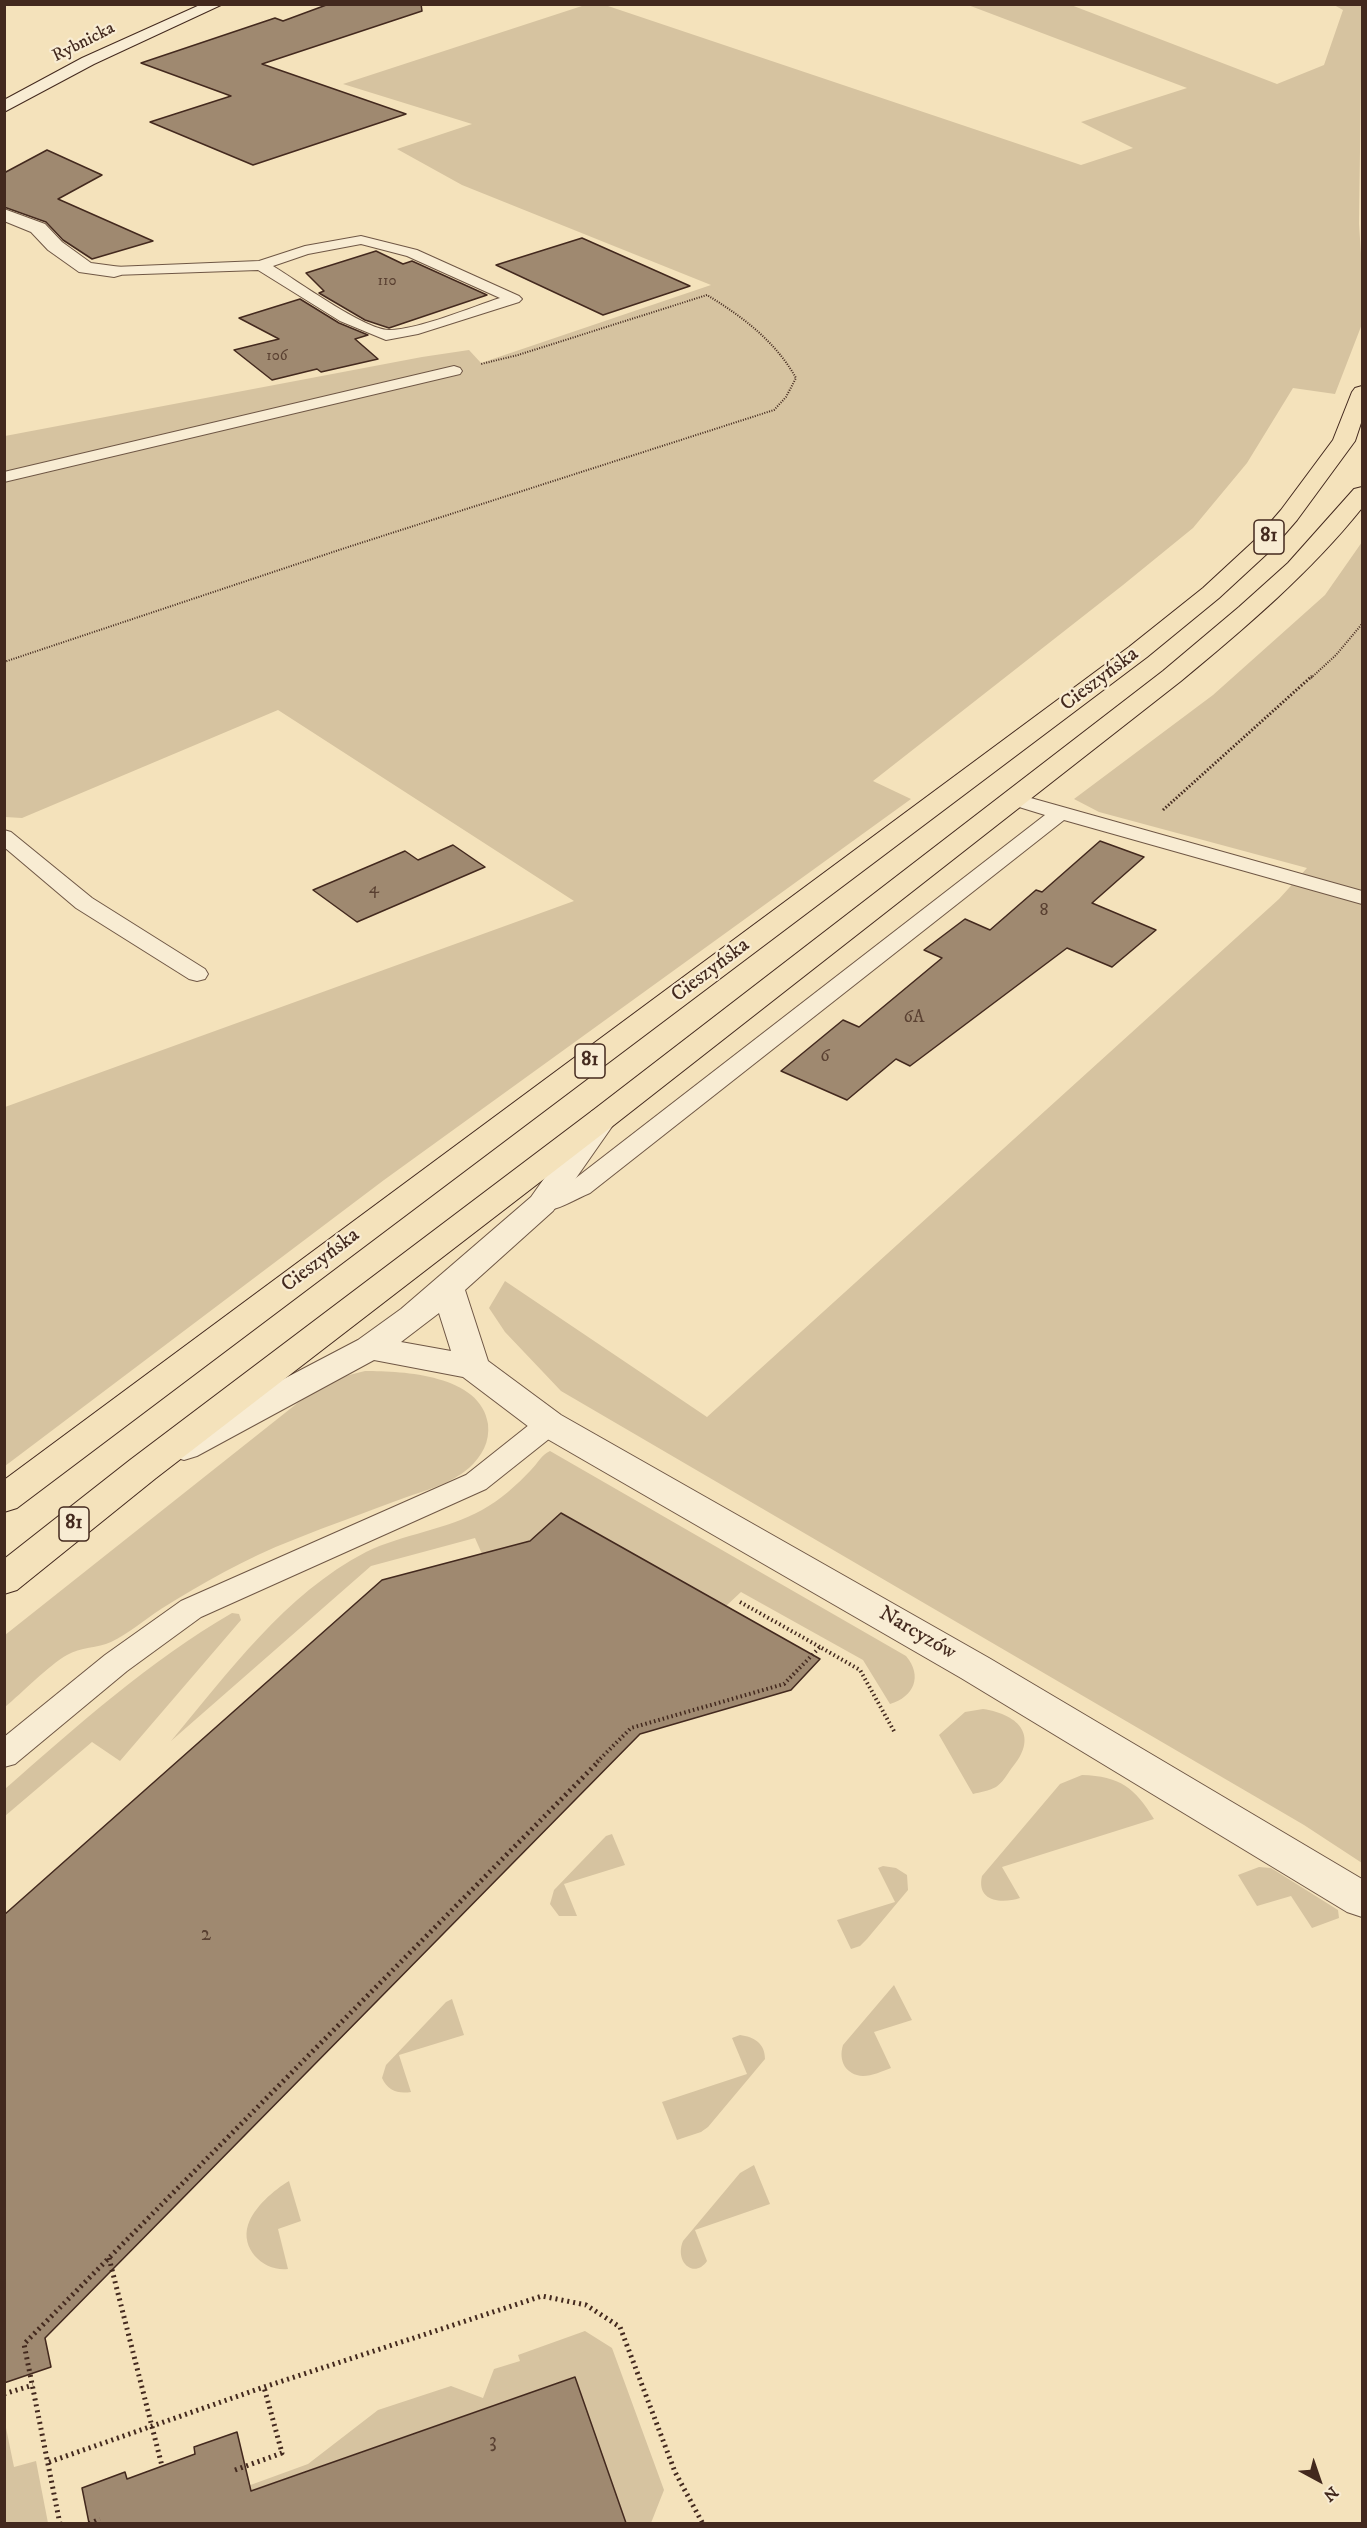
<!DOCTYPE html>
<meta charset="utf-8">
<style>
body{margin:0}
#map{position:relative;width:1367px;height:2528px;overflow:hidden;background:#f4e2bb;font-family:"IM FELL DW Pica",serif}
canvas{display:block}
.frame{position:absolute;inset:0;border:6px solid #43291e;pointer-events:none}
.north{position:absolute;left:1289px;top:2450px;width:60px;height:60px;-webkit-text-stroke:4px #f8ecd3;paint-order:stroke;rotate:140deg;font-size:16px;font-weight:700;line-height:24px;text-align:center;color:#43291e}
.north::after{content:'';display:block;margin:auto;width:21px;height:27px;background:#43291e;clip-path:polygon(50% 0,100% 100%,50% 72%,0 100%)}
</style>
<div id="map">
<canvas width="1367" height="2528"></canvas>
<div class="frame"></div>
<div class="north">N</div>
</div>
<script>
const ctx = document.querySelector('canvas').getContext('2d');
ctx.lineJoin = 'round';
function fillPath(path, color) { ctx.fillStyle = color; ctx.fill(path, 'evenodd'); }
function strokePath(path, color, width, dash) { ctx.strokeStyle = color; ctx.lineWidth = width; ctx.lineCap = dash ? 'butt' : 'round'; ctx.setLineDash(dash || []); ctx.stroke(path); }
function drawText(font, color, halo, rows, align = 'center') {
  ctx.font = font + ' "IM FELL DW Pica",serif'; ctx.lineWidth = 4.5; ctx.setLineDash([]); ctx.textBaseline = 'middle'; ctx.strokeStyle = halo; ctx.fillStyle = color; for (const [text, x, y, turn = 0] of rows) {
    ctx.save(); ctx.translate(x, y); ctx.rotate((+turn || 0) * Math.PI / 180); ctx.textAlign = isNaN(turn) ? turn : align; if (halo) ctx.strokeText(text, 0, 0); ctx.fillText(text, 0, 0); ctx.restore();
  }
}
const green = new Path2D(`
 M 585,5 L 605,5 L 1081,165 L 1133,148 L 1081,122 L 1187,88 L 968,5 L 1071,5 L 1277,84 L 1324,65 L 1343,10 L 1334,5 L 1362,5 L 1359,224 L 1362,269 L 1362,324 L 1335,394 L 1293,388 L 1247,463 L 1193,528 L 1123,585 L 873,781 L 911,799 L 384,1180 L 5,1466 L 5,1107 L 574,901 L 278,710 L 22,818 L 5,817 L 5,436 L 422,357 L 469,350 L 481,363 L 711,285 L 462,185 L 397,149 L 472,124 L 343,84 Z
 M 1362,542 L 1362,1863 L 1304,1825 L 561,1391 L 505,1332 L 489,1308 L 505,1281 L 707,1417 L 1279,899 L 1307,868 L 1099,812 L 1074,799 L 1213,695 L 1325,595 Z
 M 365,1371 C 404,1371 481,1375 488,1424 C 490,1442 482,1456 469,1468 C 451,1484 426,1490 404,1498 C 367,1512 330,1525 293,1540 C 246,1558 203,1583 161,1609 C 144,1620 128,1634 111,1642 C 98,1648 80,1647 67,1655 C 49,1665 22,1693 5,1707 L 5,1635 L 319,1386 L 337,1378 Z
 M 550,1451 L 906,1656 C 923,1676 914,1697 890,1704 L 863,1660 L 741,1592 L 726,1606 L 530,1541 L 482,1554 L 475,1538 L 371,1566 L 171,1741 C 229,1672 285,1594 366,1552 C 403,1534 446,1530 482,1510 C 500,1500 517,1485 531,1470 C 538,1463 541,1455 550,1451 Z
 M 232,1613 L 239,1614 L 241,1620 L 120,1761 L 92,1742 L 5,1816 L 5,1789 C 77,1726 149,1661 232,1613 Z
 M 983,1709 C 1021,1715 1039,1737 1011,1769 C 1007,1775 1002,1783 996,1787 C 989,1791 980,1792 973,1794 L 939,1735 L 965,1712 Z
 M 1082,1775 C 1120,1776 1135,1788 1154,1819 L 1002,1867 L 1020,1898 C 1002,1904 976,1902 982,1876 L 1060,1784 Z
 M 612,1834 L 625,1865 L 564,1884 L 577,1916 L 559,1916 L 550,1904 L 554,1890 L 606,1836 Z
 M 883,1866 L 896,1868 L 907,1875 L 908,1890 L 867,1939 L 860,1946 L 851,1949 L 837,1920 L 895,1902 L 878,1868 Z
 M 1259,1867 L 1271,1868 L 1338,1910 L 1339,1918 L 1312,1928 L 1291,1896 L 1257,1906 L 1238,1875 Z
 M 894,1985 L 912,2020 L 874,2032 L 891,2068 C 883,2071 872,2076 863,2076 C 846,2075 838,2061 843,2045 Z
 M 452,1999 L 464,2035 L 399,2055 L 411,2092 C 398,2094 388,2091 382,2078 L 386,2065 L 446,2002 Z
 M 740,2035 C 754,2037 765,2043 765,2059 L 708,2127 L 701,2132 L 677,2140 L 662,2102 L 747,2074 L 732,2038 Z
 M 754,2165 L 770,2204 L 695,2230 L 707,2261 C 695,2279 674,2263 683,2241 L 740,2173 Z
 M 289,2181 L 301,2221 L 278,2229 L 288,2269 C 265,2272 240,2250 248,2225 C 254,2207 274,2190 289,2181 Z
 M 585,2331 L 612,2348 L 664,2490 L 651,2523 L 626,2523 L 574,2377 L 247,2492 L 245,2487 L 308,2464 L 378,2410 L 451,2386 L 483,2398 L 494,2369 L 520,2361 L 518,2355 Z
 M 5,2423 L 14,2467 L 36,2461 L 48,2523 L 5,2523 Z`);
const building = new Path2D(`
 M 329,4 L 421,4 L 422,11 L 262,64 L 406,114 L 253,165 L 150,122 L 231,96 L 141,63 L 275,18 L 283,21 Z
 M 47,150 L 102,175 L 58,199 L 153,241 L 92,259 L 63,240 L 46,222 L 4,207 L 4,173 Z
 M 582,238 L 690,286 L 603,315 L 496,265 Z
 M 376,251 L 403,264 L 412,261 L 487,295 L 389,328 L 365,320 L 319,293 L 324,291 L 306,273 Z
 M 300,299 L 339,323 L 368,335 L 355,339 L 378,359 L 321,372 L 317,369 L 272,380 L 234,350 L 279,339 L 239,318 Z
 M 1100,841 L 1144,857 L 1092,903 L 1156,930 L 1112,967 L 1067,948 L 910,1066 L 896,1059 L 847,1100 L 781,1071 L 843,1020 L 859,1027 L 942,958 L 924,950 L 965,919 L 990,930 L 1036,890 L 1042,892 Z
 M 453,845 L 485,867 L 357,922 L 313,890 L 405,851 L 418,860 Z
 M 561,1513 L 820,1659 L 791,1690 L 640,1734 L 45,2338 L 51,2367 L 4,2383 L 4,1915 L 382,1580 L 530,1541 Z
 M 575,2377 L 626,2523 L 89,2523 L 82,2488 L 125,2472 L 127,2479 L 195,2454 L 194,2447 L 237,2432 L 251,2491 Z`);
const pathFar3 = new Path2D(`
 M 4,662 L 342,549 L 774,410 L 786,397 L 796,378 C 775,341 743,317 707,295 L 518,355 L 481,364
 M 1311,678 L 1336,655 L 1362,624`);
const pathFar2 = new Path2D(`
 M 1163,810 L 1312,676`);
const pathFar1 = new Path2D(`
 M 740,1602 L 820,1647
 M 597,1762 L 631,1728 L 784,1684 L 820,1647 L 860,1670 L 895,1733`);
const path = new Path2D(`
 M 109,2258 L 162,2466
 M 4,2394 L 33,2385
 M 49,2462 L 264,2387 L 542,2296 L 586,2305 L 620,2327 L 675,2472 L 703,2524
 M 235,2470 L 282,2453 L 264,2387
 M 60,2524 L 24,2344 L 599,1761
 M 89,2524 L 100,2519`);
const lane = new Path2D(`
 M 361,236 L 417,250 L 519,296 L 522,299 L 519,302 L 418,334 L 386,340 L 340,321 L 258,270 L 114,275 L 107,271 L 114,267 L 259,261 L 305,246 ZM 361,244 L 407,256 L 500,298 C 472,307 417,330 389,330 C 365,330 296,280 273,266 L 308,254 Z
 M 454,366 L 460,368 L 462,371 L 460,374 L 4,482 L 4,472 Z
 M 1013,793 L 1362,891 L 1362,904 L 1064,820 L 590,1193 C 573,1200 552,1215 533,1210 L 530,1204 L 533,1198 L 572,1181 L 1045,815 L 1006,803 L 1003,799 L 1006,795 Z
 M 4,830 L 11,832 L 92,898 L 205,969 L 208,974 L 205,979 L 197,981 L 189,979 L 76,908 L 4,847 Z
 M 549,1414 L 559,1417 L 563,1424 L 559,1431 L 486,1489 L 201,1617 L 127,1671 L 15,1764 L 4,1767 L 4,1737 L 105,1655 L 181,1601 L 466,1475 L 539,1417 Z`);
const street = new Path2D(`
 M 4,209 L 45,224 L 62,242 L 91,263 L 121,267 L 124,271 L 121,275 L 114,277 L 79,272 L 48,250 L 31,232 L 4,221 Z
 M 603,1108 L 614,1111 L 618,1118 L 553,1211 L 465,1290 L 488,1361 L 561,1415 L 989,1658 L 1362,1879 L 1362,1917 L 1347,1912 L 961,1678 L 537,1433 L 463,1377 L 374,1360 L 197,1456 L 184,1460 L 171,1456 L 166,1447 L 171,1438 L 358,1340 L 401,1309 L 531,1197 L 592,1111 ZM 439,1313 L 451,1351 L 401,1342 Z`);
const secondary = new Path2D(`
 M 202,4 L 223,4 L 94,64 L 4,112 L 4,100 L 82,58 Z`);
const primary = new Path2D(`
 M 1362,386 L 1362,420 L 1355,441 L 1297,520 L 1271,550 L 1219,598 L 1147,657 L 17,1508 L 4,1512 L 4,1480 L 1129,647 L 1203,588 L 1255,540 L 1281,510 L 1333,440 L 1352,392 L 1355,388 Z
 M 1362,487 L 1362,508 C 1310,573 1245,628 1181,681 L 614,1125 L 156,1478 L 17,1590 L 4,1594 L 4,1559 L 130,1460 L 592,1111 L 1163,671 L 1239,607 L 1288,563 L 1354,489 Z`);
const farNumbernames = [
 ["110",387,282],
 ["106",277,357]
];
const farStreetnames = [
 ["Rybnicka",84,43,-27]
];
const numberNames = [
 ["4",374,889],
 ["8",1044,911],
 ["6A",914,1018],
 ["6",825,1057]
];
const shields = [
 [1269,537,30],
 [590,1061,30],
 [74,1524,30]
];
const shieldNames = [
 ["81",1269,537],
 ["81",590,1061],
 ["81",74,1524]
];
const streetNames = [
 ["Cieszyńska",1100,680,-37],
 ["Cieszyńska",711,971,-37],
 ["Cieszyńska",321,1261,-37],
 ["Narcyzów",917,1634,30]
];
const nearNumbernames = [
 ["2",206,1936],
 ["3",493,2443]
];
fillPath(green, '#d6c3a0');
fillPath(building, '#9f8970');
strokePath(building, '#43291e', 1.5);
strokePath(lane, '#6f5745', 2);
strokePath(street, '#6f5745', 2);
strokePath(secondary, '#43291e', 2);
strokePath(primary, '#43291e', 2);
strokePath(pathFar3, '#43291e', 2, [1, 1.5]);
strokePath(pathFar2, '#43291e', 3, [1.5, 2]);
strokePath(pathFar1, '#43291e', 4, [1.5, 3]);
strokePath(path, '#43291e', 5, [2, 4]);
fillPath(lane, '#f8ecd3');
fillPath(street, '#f8ecd3');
fillPath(secondary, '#f8ecd3');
fillPath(primary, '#f4e2bb');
drawText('15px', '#5a4132', null, farNumbernames);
drawText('18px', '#43291e', '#f8ecd3', farStreetnames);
drawText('18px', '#5a4132', null, numberNames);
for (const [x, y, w] of shields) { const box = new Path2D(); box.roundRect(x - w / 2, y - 17, w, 34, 4.5); ctx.fillStyle = '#f8ecd3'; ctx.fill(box); strokePath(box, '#43291e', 1.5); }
drawText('bold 20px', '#43291e', null, shieldNames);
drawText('21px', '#43291e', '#f8ecd3', streetNames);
drawText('21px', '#5a4132', null, nearNumbernames);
</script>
